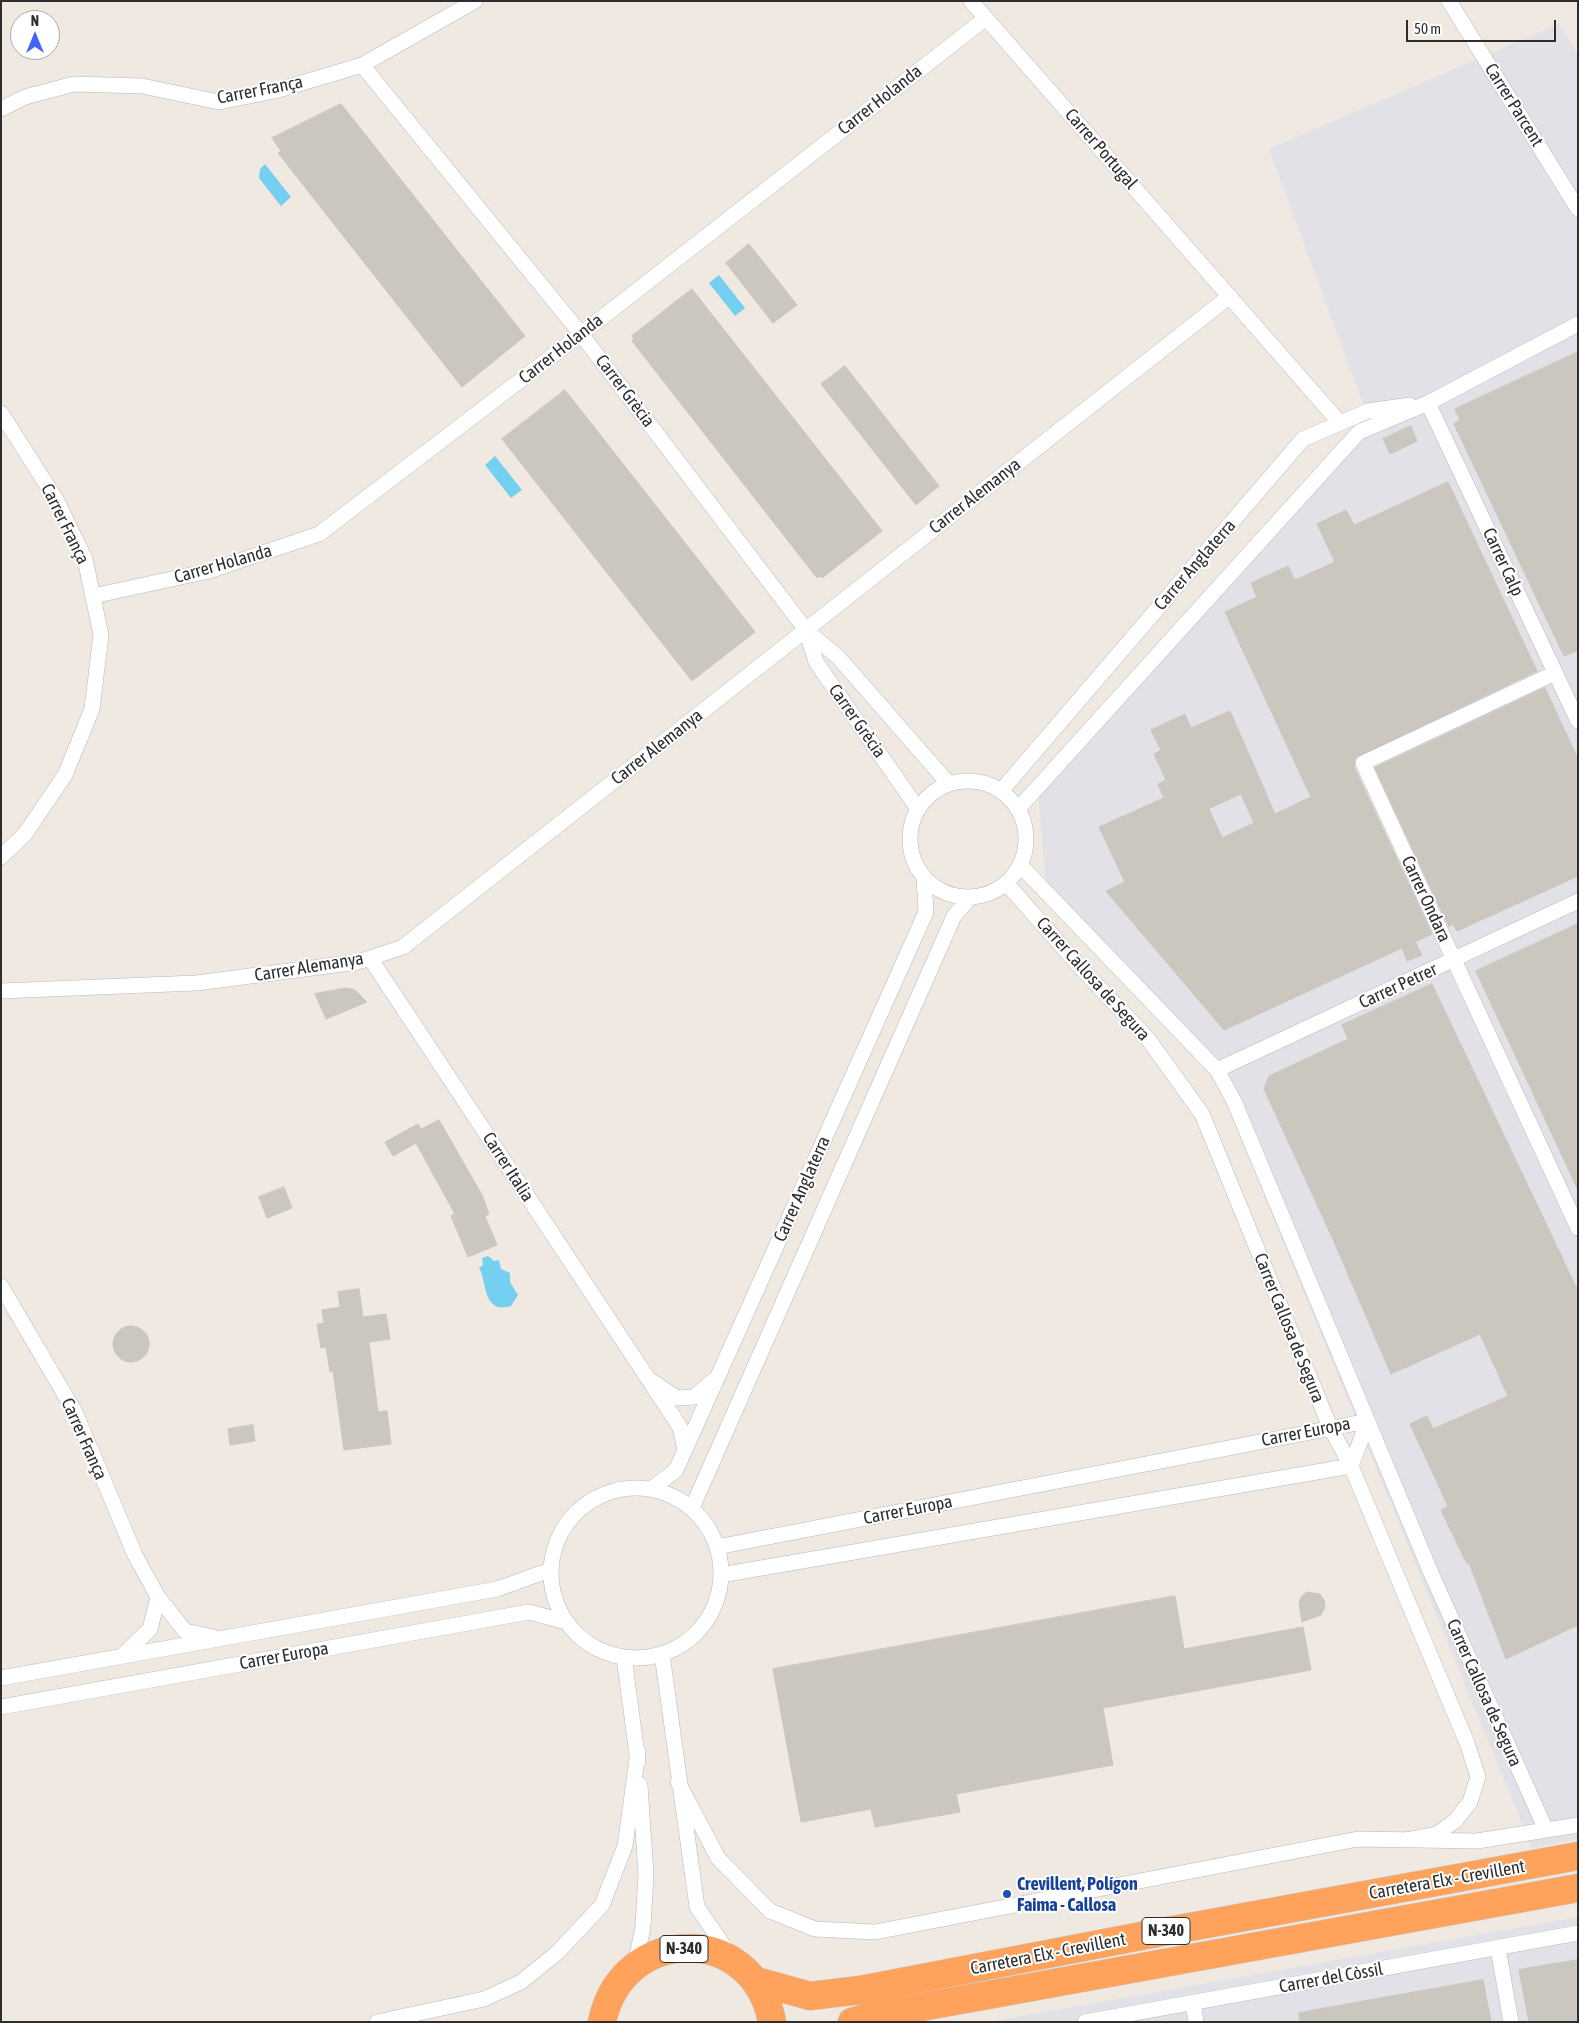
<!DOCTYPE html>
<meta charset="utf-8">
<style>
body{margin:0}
#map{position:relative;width:1579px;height:2023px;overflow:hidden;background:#efe9e1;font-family:"Asap Condensed",sans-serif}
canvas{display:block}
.frame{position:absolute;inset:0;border:2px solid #2e2e2e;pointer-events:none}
.north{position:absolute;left:10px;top:10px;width:50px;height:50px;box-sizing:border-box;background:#fff;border:1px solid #ababab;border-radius:50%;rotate:0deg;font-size:14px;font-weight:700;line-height:20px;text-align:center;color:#2e2e2e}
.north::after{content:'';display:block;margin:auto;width:18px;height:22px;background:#4264fb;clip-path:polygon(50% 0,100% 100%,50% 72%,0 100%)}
.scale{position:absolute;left:1406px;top:20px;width:150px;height:22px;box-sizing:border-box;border:2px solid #2e2e2e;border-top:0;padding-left:6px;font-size:15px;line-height:18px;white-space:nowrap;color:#2e2e2e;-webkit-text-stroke:4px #fff;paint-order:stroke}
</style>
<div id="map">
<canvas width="1579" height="2023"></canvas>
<div class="frame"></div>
<div class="north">N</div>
<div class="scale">50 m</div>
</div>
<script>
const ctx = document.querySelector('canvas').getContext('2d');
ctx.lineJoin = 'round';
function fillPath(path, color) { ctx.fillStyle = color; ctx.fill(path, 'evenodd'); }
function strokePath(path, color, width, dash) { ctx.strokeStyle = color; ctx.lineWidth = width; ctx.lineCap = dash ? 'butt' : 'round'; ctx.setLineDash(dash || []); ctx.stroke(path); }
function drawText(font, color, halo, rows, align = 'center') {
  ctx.font = font + ' "Asap Condensed",sans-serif'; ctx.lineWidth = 4; ctx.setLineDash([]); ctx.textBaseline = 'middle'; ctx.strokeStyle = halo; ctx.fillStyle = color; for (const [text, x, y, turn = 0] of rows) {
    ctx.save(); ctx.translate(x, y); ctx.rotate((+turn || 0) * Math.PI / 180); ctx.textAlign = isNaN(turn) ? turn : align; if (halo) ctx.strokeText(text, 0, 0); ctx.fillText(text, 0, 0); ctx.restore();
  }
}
const industrial = new Path2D(`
 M 1559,24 L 1578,54 L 1578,1839 L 1532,1848 L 1217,1081 L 1046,885 L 1038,793 L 1371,425 L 1269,149 Z
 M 1578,1917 L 1578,2022 L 989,2022 Z`);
const water = new Path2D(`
 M 265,164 L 291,197 L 281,206 L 259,178 L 260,169 Z
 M 719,275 L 745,308 L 735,316 L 709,283 Z
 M 495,456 L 522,490 L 511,498 L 485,465 Z
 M 488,1256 L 494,1261 L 499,1260 L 501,1269 L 510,1273 L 510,1282 L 518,1295 L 511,1306 C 482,1315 487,1280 479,1268 L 483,1265 L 482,1258 Z`);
const building = new Path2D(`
 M 341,104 L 525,336 L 462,387 L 278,153 L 281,151 L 272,138 Z
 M 749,244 L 797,305 L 773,323 L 726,263 Z
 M 692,289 L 882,531 L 822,578 L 820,576 L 817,578 L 632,341 L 634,339 L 632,336 Z
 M 1578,352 L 1578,650 L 1564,656 L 1454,424 L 1460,420 L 1455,409 Z
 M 845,366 L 939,486 L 916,505 L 821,384 Z
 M 565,390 L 755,632 L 692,681 L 502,439 Z
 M 1411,426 L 1417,441 L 1390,454 L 1383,439 Z
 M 1448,482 L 1537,671 L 1355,758 L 1354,767 L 1432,934 L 1415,942 L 1422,955 L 1407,961 L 1402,948 L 1224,1030 L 1106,891 L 1125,882 L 1099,827 L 1164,798 L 1158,784 L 1166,780 L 1154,754 L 1161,750 L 1151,730 L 1185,714 L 1191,728 L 1230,711 L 1275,814 L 1311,797 L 1225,612 L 1257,597 L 1251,583 L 1288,566 L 1295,580 L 1335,562 L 1317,524 L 1346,510 L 1354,525 ZM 1241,794 L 1254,823 L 1222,838 L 1209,809 Z
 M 1545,688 L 1578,759 L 1578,876 L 1457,931 L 1453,924 L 1449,927 L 1375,768 Z
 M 1578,924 L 1578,1190 L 1476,971 Z
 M 1432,984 L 1578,1291 L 1578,1625 L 1506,1659 L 1469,1563 L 1467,1564 L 1441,1510 L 1448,1506 L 1410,1424 L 1427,1416 L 1433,1429 L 1508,1396 L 1480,1334 L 1391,1374 L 1332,1237 L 1264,1089 L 1269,1076 L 1348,1039 L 1342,1025 Z
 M 346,988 L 355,990 L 367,1002 L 326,1019 L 315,994 Z
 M 439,1120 L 482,1195 L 489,1214 L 485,1216 L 497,1245 L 468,1257 L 451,1216 L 455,1214 L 416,1143 L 393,1156 L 385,1142 L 418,1124 L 421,1129 Z
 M 284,1187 L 292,1208 L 267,1218 L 259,1197 Z
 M 359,1289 L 363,1317 L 386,1314 L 390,1339 L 369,1342 L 378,1412 L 387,1411 L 391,1444 L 344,1450 L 333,1371 L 330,1372 L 326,1347 L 321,1348 L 317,1324 L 324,1323 L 322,1310 L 340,1307 L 338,1292 Z
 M113 1344a18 18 0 1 1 36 0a18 18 0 1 1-36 0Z
 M 253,1425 L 255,1441 L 230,1445 L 228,1429 Z
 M 1307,1592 L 1320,1594 L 1324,1600 L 1325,1607 L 1321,1615 L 1302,1622 L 1299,1603 L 1301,1597 Z
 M 1175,1596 L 1184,1649 L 1303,1627 L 1311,1670 L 1103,1708 L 1113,1765 L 956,1794 L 960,1812 L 875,1827 L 871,1809 L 801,1822 L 773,1669 Z
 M 1578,1960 L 1578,2022 L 1529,2022 L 1519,1970 Z
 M 1483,1980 L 1491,2022 L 1300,2022 L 1299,2013 Z`);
const street = new Path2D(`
 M 971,1 L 1340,423
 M 1449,1 L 1578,209
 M 362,65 L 581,334 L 806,630 L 839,658 L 949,784
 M 1,109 L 25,97 L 74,84 L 142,86 L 219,102 L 275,91 L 362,65 L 475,1
 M 1428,403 L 1578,721
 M 1,413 L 57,501 L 85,559 L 101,635 L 92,709 L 65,775 L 25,834 L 1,857
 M 93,596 L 209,571 L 319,534 L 581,334 L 986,18
 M 806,630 L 816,662 L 918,809
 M 1555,673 L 1363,763 L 1578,1228
 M910 839a58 58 0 1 1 116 0a58 58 0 1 1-116 0Z
 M 1001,791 L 1303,439 L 1368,411 L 1410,405
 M 1018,809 L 1359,432 L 1428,403 L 1578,324
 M 1021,866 L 1217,1070 L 1234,1101 L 1431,1573 L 1546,1830
 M 1007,884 L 1081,968 L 1148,1039 L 1202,1114 L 1330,1427 L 1351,1466 L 1467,1743 L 1478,1777 L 1470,1802 L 1455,1821 L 1437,1834 L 1405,1840
 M 370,958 L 680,1427 L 685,1450
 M 1,991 L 196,983 L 358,962 L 403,947 L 1230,296
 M 1217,1070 L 1578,901
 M 1,1286 L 75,1412 L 135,1555 L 158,1597 L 185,1631 L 213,1637
 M 653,1382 L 677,1398 L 694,1397 L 714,1380
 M551 1573a85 85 0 1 1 170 0a85 85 0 1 1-170 0Z
 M 651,1489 L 676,1470 L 926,912 L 924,878
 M 692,1508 L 954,916 L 970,898
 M 717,1547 L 1368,1421
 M 721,1575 L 1351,1466 L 1368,1421
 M 662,1654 L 697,1907 L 730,1955
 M 122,1656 L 150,1629 L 158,1597
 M 624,1657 L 638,1762
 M 1,1678 L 497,1589 L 550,1570
 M 1,1707 L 529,1612 L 566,1622
 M 678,1782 L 718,1858 L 770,1911 L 815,1929 L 875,1932 L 1358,1839 L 1477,1841 L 1578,1825
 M 1498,1948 L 1511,2022
 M 635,1965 L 643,1927 L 646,1874 L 640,1785
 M 1193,2003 L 1196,2022
 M 377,2022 L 484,1999 L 521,1982 L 557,1953 L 602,1905 L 625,1846 L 638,1752
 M 1085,2022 L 1578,1933`);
const highway = new Path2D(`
 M 756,1981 L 810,1996 L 860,1990 L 1157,1933 L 1578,1856
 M 602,2022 C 622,1924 754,1923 772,2022
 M 852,2022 L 872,2016 L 1578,1888`);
const markers = [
 [1007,1894,5,"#1a4fb4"]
];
const shields = [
 [1166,1931,48],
 [684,1949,48]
];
const shieldNames = [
 ["N-340",1166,1931],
 ["N-340",684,1949]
];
const streetNames = [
 ["Carrer França",260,90,-11],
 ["Carrer Holanda",880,100,-38],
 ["Carrer Parcent",1514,105,58],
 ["Carrer Portugal",1101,149,49],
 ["Carrer Holanda",561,349,-38],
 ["Carrer Grècia",625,391,53],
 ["Carrer Alemanya",975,496,-38],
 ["Carrer França",65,524,64],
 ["Carrer Calp",1503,562,65],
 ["Carrer Holanda",223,564,-16],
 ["Carrer Anglaterra",1195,565,-49],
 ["Carrer Grècia",857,721,55],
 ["Carrer Alemanya",657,747,-38],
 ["Carrer Ondara",1426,899,65],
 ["Carrer Alemanya",309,967,-9],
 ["Carrer Callosa de Segura",1093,979,48],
 ["Carrer Petrer",1398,986,-25],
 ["Carrer Italia",508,1167,57],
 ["Carrer Anglaterra",802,1189,-66],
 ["Carrer Callosa de Segura",1289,1328,68],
 ["Carrer Europa",1306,1432,-11],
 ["Carrer França",84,1439,66],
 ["Carrer Europa",908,1510,-11],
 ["Carrer Europa",284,1656,-10],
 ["Carrer Callosa de Segura",1484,1693,66],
 ["Carretera Elx - Crevillent",1447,1880,-10],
 ["Carretera Elx - Crevillent",1048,1954,-11],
 ["Carrer del Còssil",1331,1978,-10]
];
const transitNames = [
 ["Crevillent, Polígon",1017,1884],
 ["Faima - Callosa",1017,1905]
];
fillPath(industrial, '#e3e1e8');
fillPath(water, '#75cff0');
fillPath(building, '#cbc7bf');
strokePath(building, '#cbc5ba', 1);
strokePath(street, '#b4b7c1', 16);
strokePath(highway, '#c9c9c9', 29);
strokePath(street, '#fff', 15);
strokePath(highway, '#ffa35c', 28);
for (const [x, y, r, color] of markers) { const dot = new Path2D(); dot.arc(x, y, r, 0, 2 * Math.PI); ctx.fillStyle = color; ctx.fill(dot); strokePath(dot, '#fff', 2); }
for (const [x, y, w] of shields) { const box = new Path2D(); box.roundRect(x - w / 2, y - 13.5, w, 27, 4); ctx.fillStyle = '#fff'; ctx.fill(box); strokePath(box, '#2e2e2e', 1); }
drawText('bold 16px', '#2e2e2e', null, shieldNames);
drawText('18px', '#2e2e2e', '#fff', streetNames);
drawText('bold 18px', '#164399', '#fff', transitNames, 'left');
</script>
